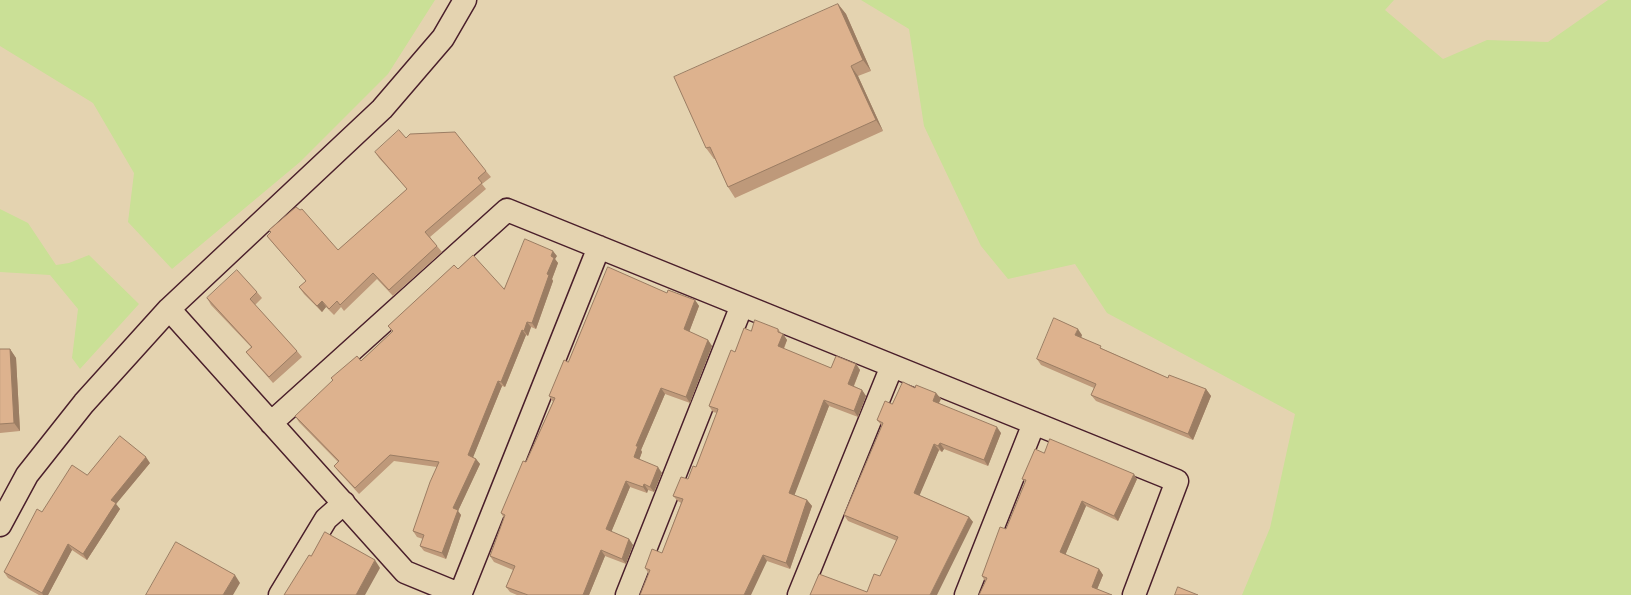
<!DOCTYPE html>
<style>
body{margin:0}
canvas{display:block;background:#e4d3b0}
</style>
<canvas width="1631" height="595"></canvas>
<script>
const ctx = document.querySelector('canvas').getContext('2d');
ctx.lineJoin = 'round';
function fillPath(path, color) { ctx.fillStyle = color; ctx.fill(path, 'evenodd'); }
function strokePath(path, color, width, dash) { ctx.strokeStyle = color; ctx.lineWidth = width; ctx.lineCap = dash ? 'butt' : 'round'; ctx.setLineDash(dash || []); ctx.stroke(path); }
const green = new Path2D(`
 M 0,0 L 435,0 L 388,74 L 300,162 L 172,269 L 128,222 L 134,173 L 93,103 L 0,46 Z
 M 861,0 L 1394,0 L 1385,10 L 1443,59 L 1487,40 L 1548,42 L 1608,0 L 1631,0 L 1631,595 L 1242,595 L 1270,528 L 1295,414 L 1107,313 L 1075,264 L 1008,279 L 981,246 L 924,126 L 909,29 Z
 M 0,209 L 28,223 L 56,265 L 69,263 L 89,255 L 139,304 L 80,369 L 72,358 L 78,309 L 50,275 L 0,272 Z`);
const minor = new Path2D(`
 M 169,309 L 405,572 L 461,595
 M 271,423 L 507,210 L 1177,481 L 1134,595
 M 0,525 L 27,475 L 84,403 L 169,309 L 382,109 L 443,38 L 465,0
 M 280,595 L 326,519 L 344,503
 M 460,595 L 599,247
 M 627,595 L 742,305
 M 799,595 L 892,366
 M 966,595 L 1034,423`);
const wall = new Path2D(`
 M 838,4 L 846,14 L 871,71 L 858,76 L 883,131 L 735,198 L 728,187 L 715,159 L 714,159 L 706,148 Z
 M 406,138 L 486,171 L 491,177 L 482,184 L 486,189 L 430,237 L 437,246 L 442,252 L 393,296 L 377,279 L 344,311 L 341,307 L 334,315 L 326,307 L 322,312 L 304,294 L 299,287 L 306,281 L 272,242 L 267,236 L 271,232 L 269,230 L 338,250 L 407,189 L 379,158 L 375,152 Z
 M 557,256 L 555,259 L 558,263 L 552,279 L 553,281 L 536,329 L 531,327 L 528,336 L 526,335 L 505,387 L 502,386 L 473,457 L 476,459 L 480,464 L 458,511 L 461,515 L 446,559 L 424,551 L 420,546 L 423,539 L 417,537 L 413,531 L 437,467 L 394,461 L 359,494 L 338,471 L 334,466 L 338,462 L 299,422 L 295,416 L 361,361 L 392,332 L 388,326 L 458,269 L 504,289 Z
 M 257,292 L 262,298 L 255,305 L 297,351 L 302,357 L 273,383 L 251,358 L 246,352 L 251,347 L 211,305 L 207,298 Z
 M 667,293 L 695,300 L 699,306 L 689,332 L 708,340 L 712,346 L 690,403 L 665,394 L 641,450 L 642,452 L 639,460 L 662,473 L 654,492 L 648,490 L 647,493 L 630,487 L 611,532 L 629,539 L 633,545 L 626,564 L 605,556 L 589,595 L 517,595 L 510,592 L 506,587 L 513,570 L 494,562 L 490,556 L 504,518 L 501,513 L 526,462 L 553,402 L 549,396 L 568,362 Z
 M 778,329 L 781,333 L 783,334 L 787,340 L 784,349 L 831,368 L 856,364 L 860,370 L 854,386 L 862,390 L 866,396 L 858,417 L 829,406 L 794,495 L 807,500 L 812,506 L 790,569 L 767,561 L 649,574 L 645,568 L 662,553 L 681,503 L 678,501 L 673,496 L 688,479 L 696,467 L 717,413 L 713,412 L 709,406 L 735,352 L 751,331 Z
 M 1082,335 L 1081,337 L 1103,349 L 1168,378 L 1206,389 L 1211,396 L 1193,440 L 1096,401 L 1091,395 L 1094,388 L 1041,365 L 1037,359 Z
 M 0,349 L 10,349 L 16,358 L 20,431 L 0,433 Z
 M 915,388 L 936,393 L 941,399 L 939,403 L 1001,433 L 988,466 L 944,449 L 942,452 L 939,450 L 919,495 L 969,517 L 973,522 L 867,592 L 880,576 L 897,541 L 848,521 L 844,515 L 882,426 L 877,420 L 892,404 Z
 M 1044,453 L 1137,479 L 1118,521 L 1086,506 L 1065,555 L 1099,569 L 1103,575 L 1097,589 L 985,581 L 982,576 L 1006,529 L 1025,482 L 1022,479 Z
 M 150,463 L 116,504 L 120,509 L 87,560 L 72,550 L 48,595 L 39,595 L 8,578 L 4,572 L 87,475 Z`);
const shadedWall = new Path2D(`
 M 838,4 L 846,14 L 871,71 L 863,60 Z
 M 851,66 L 858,76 L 883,131 L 876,120 Z
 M 553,251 L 557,256 L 555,259 L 558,263 L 552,279 L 553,281 L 536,329 L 532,323 L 547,274 L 551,256 Z
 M 695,300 L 699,306 L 688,335 L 684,329 Z
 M 322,301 L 326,307 L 322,312 L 317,306 Z
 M 527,322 L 531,327 L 528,336 L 524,331 Z
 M 1078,329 L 1082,335 L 1080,341 L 1075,335 Z
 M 522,330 L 526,335 L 505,387 L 501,382 Z
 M 783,334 L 787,340 L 782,352 L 778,346 Z
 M 708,340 L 712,346 L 690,403 L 686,397 Z
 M 10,349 L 16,358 L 20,431 L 14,423 Z
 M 856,364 L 860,370 L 852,390 L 848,384 Z
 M 498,381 L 502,386 L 472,460 L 468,455 Z
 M 661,388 L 665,394 L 641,450 L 642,452 L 638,463 L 634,457 L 636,446 Z
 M 1206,389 L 1211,396 L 1193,440 L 1188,434 Z
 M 862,390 L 866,396 L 858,417 L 854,411 Z
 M 936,393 L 941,399 L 937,406 L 933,401 Z
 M 824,400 L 829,406 L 793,499 L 789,493 Z
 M 997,427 L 1001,433 L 988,466 L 984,460 Z
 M 940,443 L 944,449 L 942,452 L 938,446 Z
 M 934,444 L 939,450 L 918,499 L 914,493 Z
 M 146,457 L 150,463 L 116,504 L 120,509 L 87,560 L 83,554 L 111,500 Z
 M 476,459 L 480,464 L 458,511 L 461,515 L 446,559 L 442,553 L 453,508 Z
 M 658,467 L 662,473 L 654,492 L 650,487 Z
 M 1134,474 L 1137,479 L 1118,521 L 1114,516 Z
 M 626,481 L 630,487 L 610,535 L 606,529 Z
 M 644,484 L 648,490 L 647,493 L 643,487 Z
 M 807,500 L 812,506 L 790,569 L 786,563 Z
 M 1082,501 L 1086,506 L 1064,558 L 1060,552 Z
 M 969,517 L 973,522 L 937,595 L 930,595 Z
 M 629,539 L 633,545 L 626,564 L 622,559 Z
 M 68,544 L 72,550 L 48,595 L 43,595 L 42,593 Z
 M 601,550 L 605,556 L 589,595 L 583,595 Z
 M 763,555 L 767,561 L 751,595 L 744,595 Z
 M 375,560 L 380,568 L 365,595 L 356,595 Z
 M 1099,569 L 1103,575 L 1096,592 L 1092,587 Z
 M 235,575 L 240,583 L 233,595 L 223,595 Z`);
const building = new Path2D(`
 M 838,4 L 863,60 L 851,66 L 876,120 L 728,187 L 710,147 L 706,148 L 674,77 Z
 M 399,130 L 406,138 L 410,134 L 455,132 L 486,171 L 478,178 L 482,183 L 425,232 L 437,246 L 389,290 L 373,273 L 340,305 L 337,301 L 329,309 L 322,301 L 317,306 L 299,287 L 306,281 L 267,236 L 271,232 L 269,230 L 296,207 L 300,210 L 302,209 L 338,250 L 407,189 L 375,152 Z
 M 525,239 L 553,251 L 551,256 L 554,258 L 547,274 L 549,275 L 532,323 L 527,322 L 524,331 L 522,330 L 501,382 L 498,381 L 468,455 L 476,459 L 453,508 L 458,510 L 442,553 L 420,546 L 424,535 L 413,531 L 430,482 L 439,462 L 390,455 L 355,488 L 334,466 L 339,461 L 295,416 L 333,380 L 331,378 L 357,356 L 361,361 L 393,331 L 388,326 L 454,265 L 458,269 L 473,255 L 504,289 Z
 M 608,267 L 667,293 L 668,290 L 695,300 L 684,329 L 708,340 L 686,397 L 661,388 L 636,446 L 638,446 L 634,457 L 658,467 L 650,487 L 644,484 L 643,487 L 626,481 L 606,529 L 629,539 L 622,559 L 601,550 L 583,595 L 528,595 L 506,587 L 515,566 L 490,556 L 505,515 L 501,513 L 523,461 L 526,462 L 555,398 L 549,396 L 564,360 L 568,362 Z
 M 237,270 L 257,292 L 250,299 L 297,351 L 269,377 L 246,352 L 252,347 L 207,298 Z
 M 1054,318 L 1078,329 L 1075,335 L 1101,346 L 1100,348 L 1168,378 L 1169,375 L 1206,389 L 1188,434 L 1091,395 L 1096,384 L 1037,359 Z
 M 755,320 L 778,329 L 778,332 L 783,334 L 778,346 L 831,368 L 836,356 L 856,364 L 848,384 L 862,390 L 854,411 L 824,400 L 789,493 L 807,500 L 786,563 L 763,555 L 744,595 L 640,595 L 650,570 L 645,568 L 652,549 L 662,553 L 683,499 L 673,496 L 681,477 L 688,479 L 693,466 L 696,467 L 717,412 L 718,409 L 709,406 L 731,350 L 735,352 L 744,328 L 751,331 Z
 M 0,349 L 10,349 L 14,423 L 0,424 Z
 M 903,382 L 915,388 L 916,385 L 936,393 L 933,401 L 997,427 L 984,460 L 940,443 L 938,446 L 934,444 L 914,493 L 969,517 L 930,595 L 810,595 L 819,574 L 867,592 L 874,574 L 880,576 L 898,537 L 844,515 L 883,423 L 877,420 L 885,401 L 892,404 Z
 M 120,436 L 146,457 L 111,500 L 116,503 L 83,554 L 68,544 L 42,593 L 4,572 L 37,509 L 42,512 L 72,465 L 87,475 Z
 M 1050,439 L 1134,474 L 1114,516 L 1082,501 L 1060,552 L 1099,569 L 1092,587 L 1112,595 L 979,595 L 987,578 L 982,576 L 1000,527 L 1006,529 L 1026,480 L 1022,479 L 1035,449 L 1044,453 Z
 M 325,532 L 375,560 L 356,595 L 284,595 L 309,555 L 311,556 Z
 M 176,542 L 235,575 L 223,595 L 146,595 Z
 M 1178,587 L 1198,595 L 1175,595 Z`);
fillPath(green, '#cae096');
strokePath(minor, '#4a1f2b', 25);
strokePath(minor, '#e4d3b0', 22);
fillPath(wall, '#be997a');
fillPath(shadedWall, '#9b7d63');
fillPath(building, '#ddb28e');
strokePath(building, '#9b7d63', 1);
</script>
